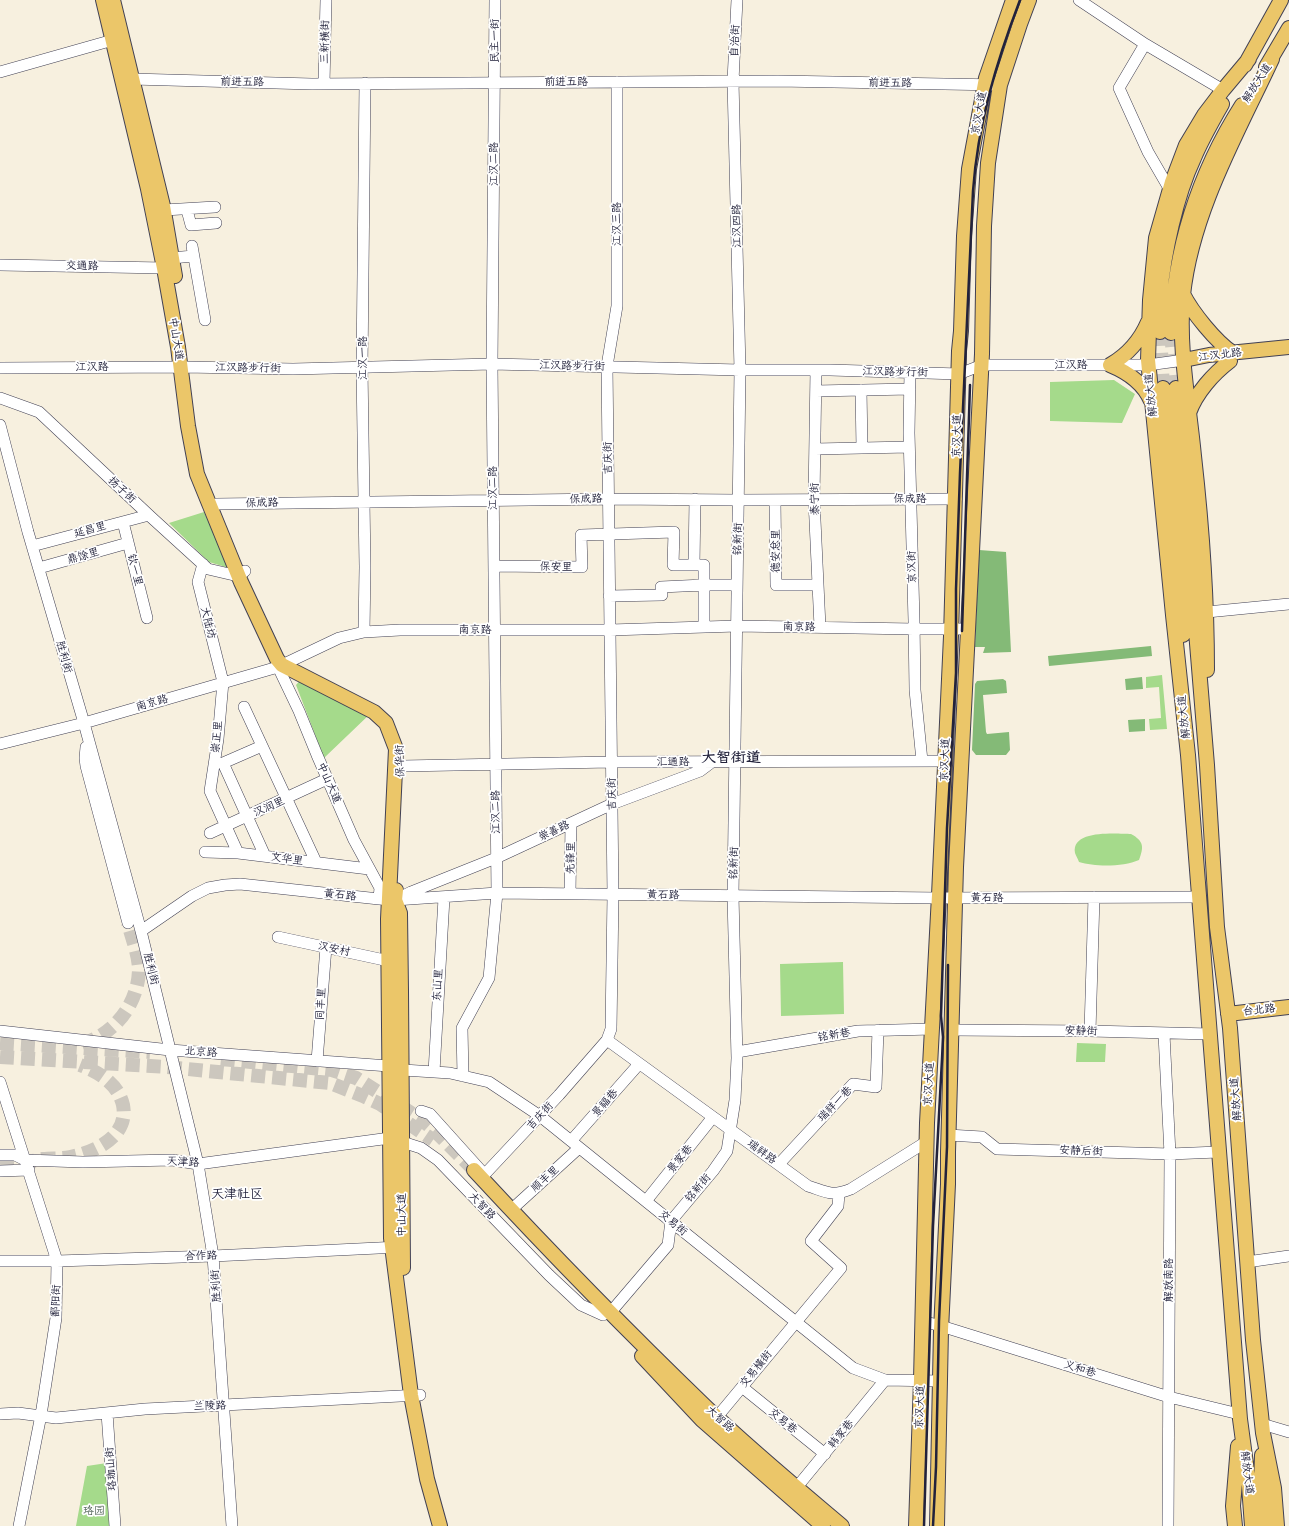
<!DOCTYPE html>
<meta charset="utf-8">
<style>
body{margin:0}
canvas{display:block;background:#f7f0df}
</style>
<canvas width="1289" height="1526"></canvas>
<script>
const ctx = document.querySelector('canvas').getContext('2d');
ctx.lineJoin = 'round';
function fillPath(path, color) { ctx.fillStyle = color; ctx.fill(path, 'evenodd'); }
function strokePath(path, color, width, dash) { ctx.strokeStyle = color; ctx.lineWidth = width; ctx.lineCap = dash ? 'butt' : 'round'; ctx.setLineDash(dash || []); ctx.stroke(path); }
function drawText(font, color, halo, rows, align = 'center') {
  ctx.font = font + ' Delius,"LXGW WenKai TC",sans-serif'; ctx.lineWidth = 3.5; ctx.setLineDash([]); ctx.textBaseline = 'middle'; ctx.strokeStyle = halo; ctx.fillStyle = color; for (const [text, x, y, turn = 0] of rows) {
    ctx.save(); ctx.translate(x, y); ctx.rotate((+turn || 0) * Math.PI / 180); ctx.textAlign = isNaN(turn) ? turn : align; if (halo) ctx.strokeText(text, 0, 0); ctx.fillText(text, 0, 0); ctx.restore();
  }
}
const green = new Path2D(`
 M 1114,380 L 1135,394 L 1122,423 L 1050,421 L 1050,382 Z
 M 204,512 L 229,568 L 209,562 L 169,523 Z
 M 1162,675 L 1167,729 L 1150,730 L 1149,719 L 1161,718 L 1159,687 L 1146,688 L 1146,677 Z
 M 303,677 L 371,713 L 324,758 L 296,685 Z
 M 1131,834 C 1144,841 1144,847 1139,860 C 1123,867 1095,867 1079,862 C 1078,859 1076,856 1075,853 C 1071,829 1118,834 1131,834 Z
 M 843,962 L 844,1014 L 781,1016 L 780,964 Z
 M 1077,1043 L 1106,1044 L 1105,1062 L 1076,1062 Z
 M 107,1463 L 109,1526 L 76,1526 L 87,1466 Z`);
const forest = new Path2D(`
 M 979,550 L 1006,552 L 1011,652 L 983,653 L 985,647 L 975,647 Z
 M 1151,646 L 1152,656 L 1049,666 L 1048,656 Z
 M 1142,677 L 1143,689 L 1126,690 L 1125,679 Z
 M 1003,679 L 1006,681 L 1007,693 L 983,695 L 986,732 L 987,734 L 1009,732 L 1010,750 L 1006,755 L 976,755 L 972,750 L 975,684 L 977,681 Z
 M 1145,719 L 1145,731 L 1129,732 L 1128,720 Z`);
const majorTunnel = new Path2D(`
 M 1160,332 L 1163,388
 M 1171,333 L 1176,388
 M 0,1043 L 150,1052
 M 82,1044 C 115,1034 139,1003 139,968 C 138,953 132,938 128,923
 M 0,1057 L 167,1067 L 330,1083 L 363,1096 L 380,1104 L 433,1140
 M 221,1059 L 332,1070 L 356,1078 L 422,1120 L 436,1132 L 474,1170
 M 0,1163 C 8,1163 17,1164 25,1162 C 31,1162 37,1160 43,1159 C 52,1158 61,1159 70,1157 C 96,1152 129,1136 123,1105 C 118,1083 98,1072 80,1065`);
const minor = new Path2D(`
 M 1079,0 L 1145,44 L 1223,90
 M 1145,44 L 1119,88 L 1148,152 L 1170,190
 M 0,72 L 113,40
 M 132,79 L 312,84 L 778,81 L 1000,85
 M 324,83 L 326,0
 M 164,210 L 215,207
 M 187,210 L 191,225 L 216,223
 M 192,246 L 205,320
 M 172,258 L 193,256
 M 0,265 L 164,268
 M 0,368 L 184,367 L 293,369 L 492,364 L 740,370 L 830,370 L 959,374 L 982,365 L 1148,365 L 1184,360
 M 816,370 L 814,499 L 820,627
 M 910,372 L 909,433 L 914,621 L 915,690 L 922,761
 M 861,390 L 862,448
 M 816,391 L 910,389
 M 0,398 L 39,412 L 152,518 L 208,569 L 238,576 L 245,571
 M 0,425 L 28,532 L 84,723 L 141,931 L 198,1164 L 213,1256 L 232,1526
 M 815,449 L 909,447
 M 775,500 L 776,585 L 818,585
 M 216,504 L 608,499 L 738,500 L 956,499
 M 123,522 L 147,618
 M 32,546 L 149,515
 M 203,564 L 198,582 L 223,682 L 218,739 L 210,791 L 238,853
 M 694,565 L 695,499
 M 494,566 L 582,567 L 581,535 L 674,532 L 673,565 L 704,565 L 704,627
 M 39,568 L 128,543
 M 609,596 L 662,595 L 661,587 L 704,585 L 737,585
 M 1207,612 L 1289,604
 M 364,632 L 365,567 L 362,368 L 365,83
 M 278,667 L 299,711 L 317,755 L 354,840 L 380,888 L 379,899
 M 244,707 L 316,862
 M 0,744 L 84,723 L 278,667 L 339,638 L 364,632 L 400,630 L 610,630 L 737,626 L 914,629 L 968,629
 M 262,746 L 223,763 L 265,856
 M 86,747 L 85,758 L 86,766 L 128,923
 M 402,766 L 611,762 L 945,761
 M 210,833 L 327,779
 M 205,852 L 238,853 L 369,869
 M 570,894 L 571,823
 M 399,898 L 411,892 L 496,858 L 612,804 L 700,771 L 712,762
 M 141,931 L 192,896 L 208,888 L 225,885 L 240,884 L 379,899 L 395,900 L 497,893 L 939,898 L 1199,897
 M 278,937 L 389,961
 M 951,1030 L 1090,1031 L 1210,1034
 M 0,1031 L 170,1050 L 389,1066 L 403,1070 L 450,1073 L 489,1082 L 540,1116 L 853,1368 L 885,1380 L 940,1381
 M 1090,1031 L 1094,897
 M 1164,1034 L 1170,1154 L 1168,1526
 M 607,1040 L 808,1186 C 827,1192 831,1197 851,1189 L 926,1142
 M 737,1052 L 858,1031 L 932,1029
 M 317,1061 L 326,947
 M 434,1072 L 444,898
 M 463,1076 L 462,1028 L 489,978 L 497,893 L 492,364 L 495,0
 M 0,1082 L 57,1261 L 56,1318 L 41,1415 L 19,1526
 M 421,1111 L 430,1114 L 484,1174
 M 948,1135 L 982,1137 L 997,1149 L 1170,1154 L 1218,1152
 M 571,1141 L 639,1064
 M 0,1155 L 15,1155 L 25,1160 L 83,1162 L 172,1160 L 198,1164 L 390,1138 L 421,1148 L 438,1160 L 549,1275 L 581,1305 L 603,1315
 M 779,1164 L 853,1084 L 876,1087 L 878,1030
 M 0,1171 L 29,1170
 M 485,1174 L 559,1095 L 607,1040 L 611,1029 L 613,895 L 607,366 L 617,306 L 617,82
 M 646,1201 L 713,1117
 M 511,1210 L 579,1148
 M 0,1261 L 57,1261 L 213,1256 L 399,1247
 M 1247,1262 L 1289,1256
 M 610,1313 L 668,1245 L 671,1221 L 713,1171 L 727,1151 L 735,1100 L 737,1058 L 733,896 L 740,370 L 733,81 L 737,0
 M 922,1321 L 941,1326 L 1169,1397 L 1239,1414
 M 742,1387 L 825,1454
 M 107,1413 L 115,1526
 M 0,1414 L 18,1413 L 56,1418 L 145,1409 L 420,1395
 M 717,1417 L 841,1268 L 811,1241 L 838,1206 L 839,1194
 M 1262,1424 L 1289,1432
 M 797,1487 L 885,1380`);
const major = new Path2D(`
 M 103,0 L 148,189 L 164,268 L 178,347 L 188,426 L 197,474 L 241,582 L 277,659 L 282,665 L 374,712 L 386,723 L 396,749 L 388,919 L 391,1238 L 411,1395 L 427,1479 L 440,1526
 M 113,0 L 163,206 L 175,276
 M 1249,59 L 1223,90 L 1204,115 L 1186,145 L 1172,182 L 1156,238 L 1150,300 L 1148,360 L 1173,615 L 1188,755 L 1240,1419 L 1249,1486 L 1252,1526
 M 1245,65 L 1281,0
 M 1266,67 L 1289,28
 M 1183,294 C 1192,312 1216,342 1233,353
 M 1148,322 C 1140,341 1127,355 1110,365 C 1127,372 1144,384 1151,401
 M 1160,332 C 1160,320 1159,307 1160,295 C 1164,253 1176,196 1194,158 C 1202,139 1212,122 1222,104
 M 1171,333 C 1174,250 1198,174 1242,105
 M 1184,360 L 1209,355 L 1289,347
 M 1163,388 L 1181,570 L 1183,635
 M 1176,388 L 1207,765 L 1217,927 L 1230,1028 L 1253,1340 L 1263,1433 L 1274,1488 L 1277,1526
 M 1189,413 C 1196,393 1213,374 1230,361
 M 1207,670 C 1207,599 1202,527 1194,456 C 1189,403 1178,348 1183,295 C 1192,212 1237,134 1272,59
 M 396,890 L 395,900 L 400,913 L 401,991 L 403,1268
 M 1228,1014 L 1289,1007
 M 474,1170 C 550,1252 627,1331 707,1408 C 750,1449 797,1488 842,1526
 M 642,1356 L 702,1420 L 823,1526
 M 1262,1455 L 1261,1485 L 1263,1526
 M 916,1526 L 921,1380 L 927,1123 L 939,895 L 951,636 L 959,351 L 961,331 L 964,236 L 969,169 L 986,78 L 1013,0
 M 937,1526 L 941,1330 L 948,1184 L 948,1152 L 956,867 L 982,354 L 984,226 L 988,163 L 1000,85 L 1020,24 L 1029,0
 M 1235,1526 L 1233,1506 L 1238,1446`);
const rail = new Path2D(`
 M 962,631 L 970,385
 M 924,1526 L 933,1226 L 942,1059 L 943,1037 L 941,1016 L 947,828 L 956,673 L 956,589 L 960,473 L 973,191 C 978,123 996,63 1020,0
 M 933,1526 L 936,1467 L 939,1321 L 947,1147 L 948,965`);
const streetNames = [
 ["民主一街",495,41,-90],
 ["自治街",735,41,-88],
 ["三新横街",325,42,-89],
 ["前进五路",242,82,1],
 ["前进五路",566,82],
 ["前进五路",890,83,1],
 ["解放大道",1257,83,-57],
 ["京汉大道",979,113,-80],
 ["江汉二路",494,164,-90],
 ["江汉三路",617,224,-90],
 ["江汉四路",737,226,-91],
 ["交通路",82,266,1],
 ["中山大道",176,339,81],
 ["江汉北路",1220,355,-7],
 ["江汉一路",363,358,-90],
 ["江汉路",1071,365],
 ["江汉路步行街",572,366,1],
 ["江汉路",92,367],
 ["江汉路步行街",248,368,1],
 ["江汉路步行街",895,372,1],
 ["解放大道",1151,395,-96],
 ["京汉大道",957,436,-89],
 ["吉庆街",608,458,-91],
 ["江汉二路",493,488,-90],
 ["扬子街",122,490,43],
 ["保成路",586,499,-1],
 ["泰宁街",815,499,-91],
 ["保成路",910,499],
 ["保成路",262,503,-1],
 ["延昌里",90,530,-15],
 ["铭新街",738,539,-89],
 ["德安总里",776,551,-90],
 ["鼎馀里",83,556,-15],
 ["保安里",556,567,1],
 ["京汉街",912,567,-92],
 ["钦一里",135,570,76],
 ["大陆坊",208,623,76],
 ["南京路",799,627,1],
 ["南京路",475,630],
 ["胜利街",64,657,74],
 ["南京路",152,703,-16],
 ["解放大道",1184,717,-96],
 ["崇正里",217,737,-84],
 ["京汉大道",945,760,-88],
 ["保华街",400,761,-92],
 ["汇通路",673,762],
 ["中山大道",329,783,66],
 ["吉庆街",612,794,-91],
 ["汉润里",269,807,-24],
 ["江汉二路",496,812,-91],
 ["崇善路",554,831,-25],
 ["先锋里",571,858,-89],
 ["文华里",287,859,8],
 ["铭新街",734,863,-89],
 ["黄石路",340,895,6],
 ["黄石路",663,895,1],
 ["黄石路",987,898],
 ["汉安村",334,949,12],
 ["胜利街",151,969,76],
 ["东山里",438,985,-86],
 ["同丰里",321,1004,-86],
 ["台北路",1259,1010,-6],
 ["安静街",1081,1031,1],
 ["铭新巷",834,1035,-10],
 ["北京路",201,1052,4],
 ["京汉大道",929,1084,-87],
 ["解放大道",1236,1099,-94],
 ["景福巷",605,1103,-49],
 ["瑞祥一巷",835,1104,-46],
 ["吉庆街",540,1116,-47],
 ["安静后街",1081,1151,2],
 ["瑞祥路",762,1152,36],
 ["景家巷",680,1159,-51],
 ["天津路",183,1162,3],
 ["顺丰里",545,1179,-42],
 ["铭新街",698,1188,-50],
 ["大智路",482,1206,46],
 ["中山大道",402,1215,-90],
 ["交易街",673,1223,39],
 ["合作路",201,1256,-2],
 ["解放南路",1169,1280,-90],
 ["胜利街",216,1286,-94],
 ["鄱阳街",56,1301,-88],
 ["交易横街",756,1369,-51],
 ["义和巷",1080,1369,17],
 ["兰陵路",210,1406,-2],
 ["京汉大道",920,1407,-88],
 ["大智路",720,1419,42],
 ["交易巷",783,1421,39],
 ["韩家巷",841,1434,-51],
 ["珞珈山街",111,1469,-94],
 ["解放大道",1247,1473,83]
];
const parkNames = [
 ["珞园",94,1511]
];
const quarterNames = [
 ["天津社区",237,1194]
];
const districtNames = [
 ["大智街道",731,758]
];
fillPath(green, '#a5da8b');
fillPath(forest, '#84ba77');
strokePath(majorTunnel, '#ccc7be', 14, [14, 7]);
strokePath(minor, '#424154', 12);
strokePath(major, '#424154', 16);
strokePath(minor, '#fff', 11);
strokePath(major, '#ebc669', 14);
strokePath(rail, '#22223b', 2.5);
drawText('11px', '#22223b', '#fff', streetNames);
drawText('11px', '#506257', '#fff', parkNames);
drawText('13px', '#22223b', '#fff', quarterNames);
drawText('bold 15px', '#22223b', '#fff', districtNames);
</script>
